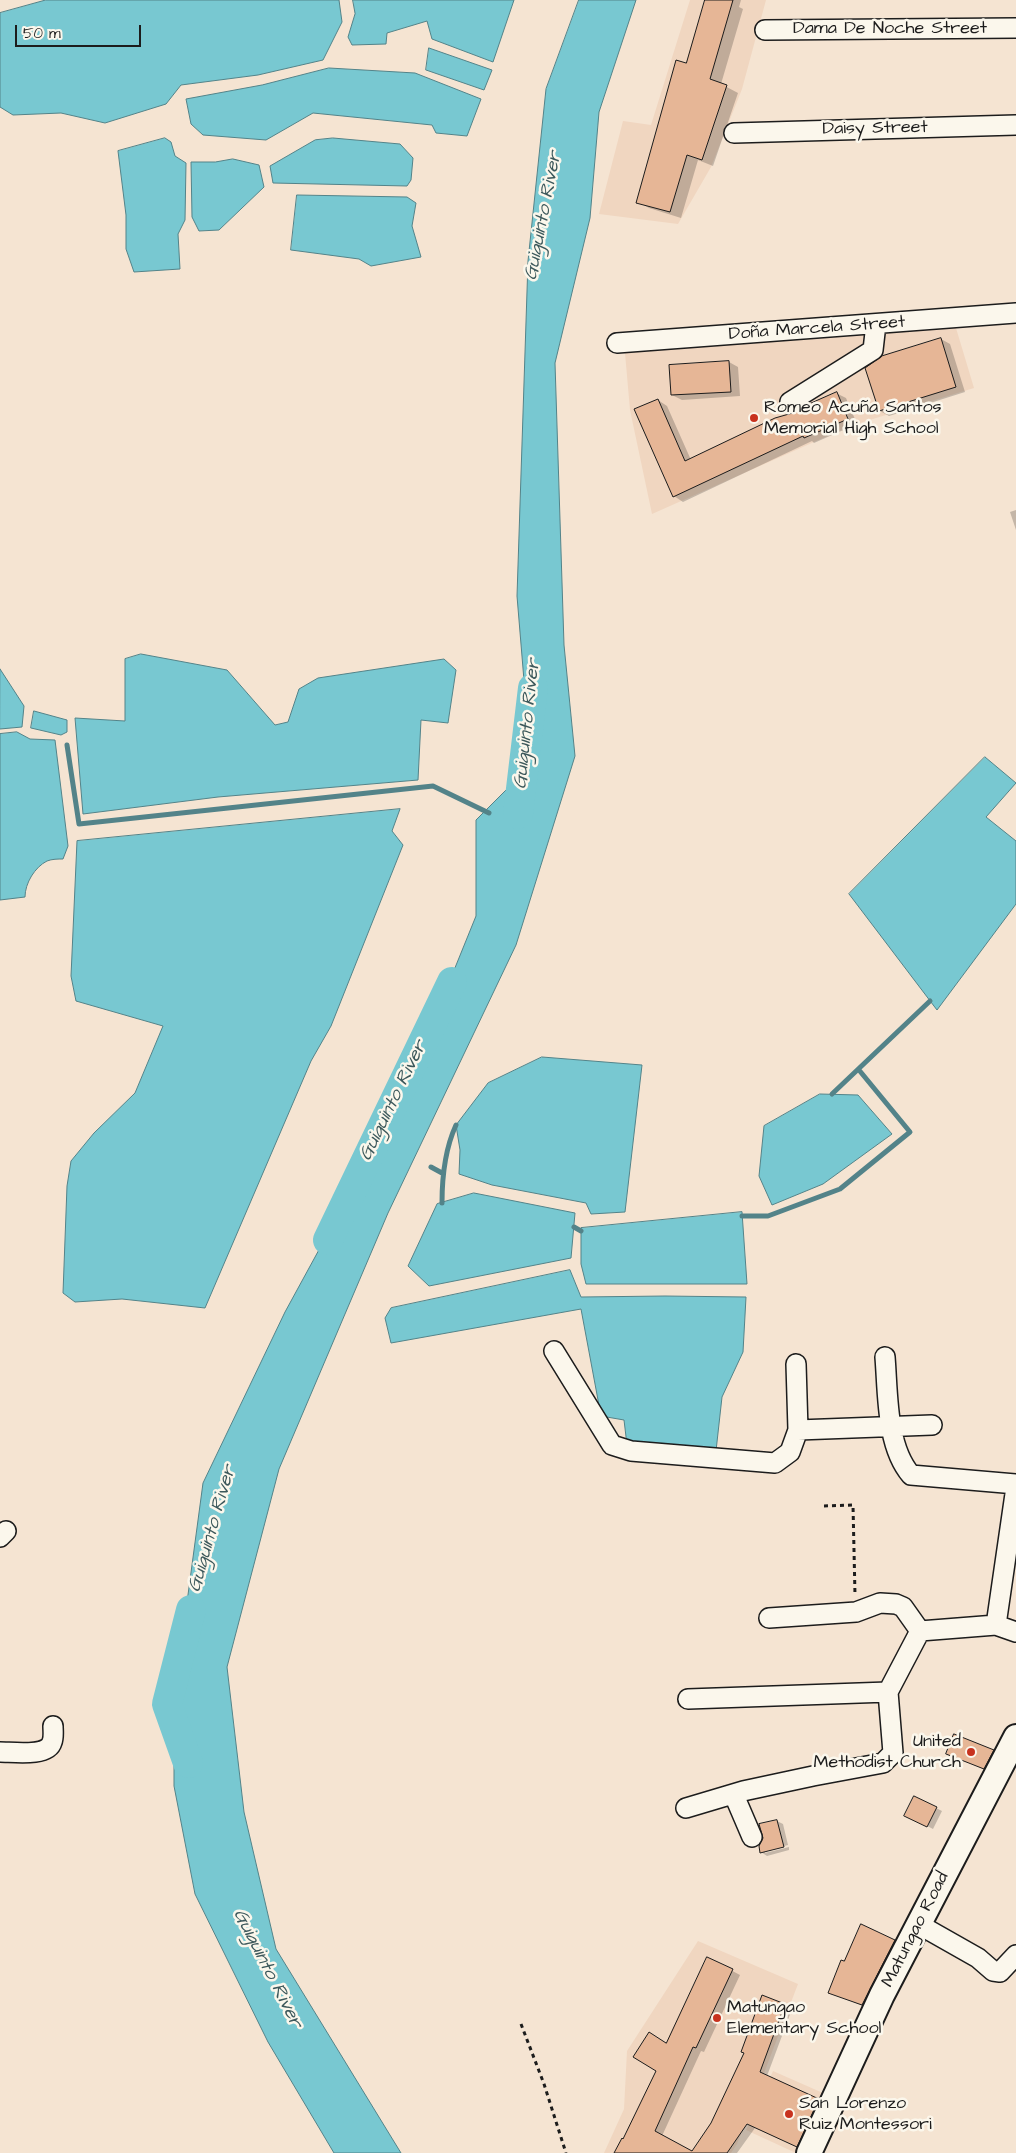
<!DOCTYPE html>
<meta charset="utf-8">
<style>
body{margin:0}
#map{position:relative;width:1016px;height:2153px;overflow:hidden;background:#f5e4d2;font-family:"Architects Daughter",sans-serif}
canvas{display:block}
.scale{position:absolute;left:15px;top:25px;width:126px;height:22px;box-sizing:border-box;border:2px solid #1c1c1c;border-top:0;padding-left:6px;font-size:15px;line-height:18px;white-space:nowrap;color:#1c1c1c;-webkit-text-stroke:4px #fbf7ec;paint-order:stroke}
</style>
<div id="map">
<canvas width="1016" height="2153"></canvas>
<div class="scale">50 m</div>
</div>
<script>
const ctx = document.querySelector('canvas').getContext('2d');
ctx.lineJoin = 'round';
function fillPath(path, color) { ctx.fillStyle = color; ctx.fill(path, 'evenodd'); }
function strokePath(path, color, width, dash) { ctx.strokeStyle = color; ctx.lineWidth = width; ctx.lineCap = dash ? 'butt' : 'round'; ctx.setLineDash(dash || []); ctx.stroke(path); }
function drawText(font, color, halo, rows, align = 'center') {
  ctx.font = font + ' "Architects Daughter",sans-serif'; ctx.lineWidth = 5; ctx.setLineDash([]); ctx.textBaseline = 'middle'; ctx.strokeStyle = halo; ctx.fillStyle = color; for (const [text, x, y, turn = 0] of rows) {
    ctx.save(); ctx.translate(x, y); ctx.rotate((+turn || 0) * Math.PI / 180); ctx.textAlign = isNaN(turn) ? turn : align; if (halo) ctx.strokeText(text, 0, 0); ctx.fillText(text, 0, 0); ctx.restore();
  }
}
const built = new Path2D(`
 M 690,0 L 766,0 L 742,89 L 711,167 L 678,224 L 599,214 L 623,121 L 651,125 Z
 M 956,328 L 974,388 L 850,426 L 652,514 L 630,410 L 625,353 Z
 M 698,1941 L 798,1984 L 737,2144 L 731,2153 L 604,2153 L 624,2109 L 627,2051 Z
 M 773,2071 L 832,2097 L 806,2153 L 796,2153 L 746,2130 Z`);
const water = new Path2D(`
 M 46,0 L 339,0 L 342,22 L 323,60 L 258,75 L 181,85 L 166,104 L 105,123 L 61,113 L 13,115 L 0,107 L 0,13 Z
 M 353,0 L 514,0 L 493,62 L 432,39 L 427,21 L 387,33 L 386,44 L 352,45 L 348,37 L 355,14 Z
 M 579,0 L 636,0 L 599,112 L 590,218 L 555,363 L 564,645 L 575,756 L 516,945 L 388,1213 L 279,1469 L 227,1667 L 244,1812 L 276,1949 L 401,2153 L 334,2153 L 268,2042 L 195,1894 L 174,1786 L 174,1699 L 203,1483 L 285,1312 L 403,1096 L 476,916 L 476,820 L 531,765 L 517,596 L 528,261 L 546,89 Z
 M 429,48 L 492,70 L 484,90 L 426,70 Z
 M 329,68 L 415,73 L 481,99 L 467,136 L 436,133 L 432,125 L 313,113 L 266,140 L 203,135 L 191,124 L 186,99 L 262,85 Z
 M 165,138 L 171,142 L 175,156 L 186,163 L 185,220 L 178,234 L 180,269 L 134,272 L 126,249 L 126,215 L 118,151 Z
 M 333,138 L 400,144 L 413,158 L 411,180 L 407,186 L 273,183 L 270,166 L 315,140 Z
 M 233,159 L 259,165 L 264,187 L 219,230 L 199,231 L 192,217 L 191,162 L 215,162 Z
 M 297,195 L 407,197 L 416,203 L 412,226 L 421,257 L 371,266 L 359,259 L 291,250 Z
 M 141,654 L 227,670 L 275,725 L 288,722 L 299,689 L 318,678 L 444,659 L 456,670 L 448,723 L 421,720 L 418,780 L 218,797 L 83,814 L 75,718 L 125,721 L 125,659 Z
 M 0,669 L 24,706 L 22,727 L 0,729 Z
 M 34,711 L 67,720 L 67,732 L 61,735 L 31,728 Z
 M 17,732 L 30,739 L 55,740 L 68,846 L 63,859 C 58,859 52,859 47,861 C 35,867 25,883 25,897 L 0,900 L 0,734 Z
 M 985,757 L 1016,783 L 986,817 L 1016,841 L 1016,904 L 937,1010 L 849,894 Z
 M 400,809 L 392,831 L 403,845 L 331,1026 L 311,1061 L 205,1308 L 122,1299 L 75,1302 L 63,1293 L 67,1186 L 71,1161 L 94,1133 L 135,1093 L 163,1026 L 76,1001 L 71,976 L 77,841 Z
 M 542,1057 L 642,1065 L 625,1212 L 591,1214 L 586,1203 L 492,1185 L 459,1174 L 460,1150 L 456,1125 L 488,1083 Z
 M 820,1094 L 858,1095 L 892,1134 L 823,1184 L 772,1205 L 759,1176 L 764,1126 Z
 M 474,1193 L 575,1213 L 571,1258 L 429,1286 L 408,1266 L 437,1204 Z
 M 742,1212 L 747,1284 L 586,1284 L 581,1264 L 581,1228 Z
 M 570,1270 L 581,1297 L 665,1296 L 746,1297 L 743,1352 L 722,1397 L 716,1451 L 627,1445 L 624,1420 L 601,1416 L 581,1309 L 391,1343 L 385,1318 L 391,1308 Z`);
const shadow = new Path2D(`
 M 707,0 L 741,0 L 739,7 L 743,9 L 721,84 L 738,93 L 713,166 L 698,160 L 681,218 L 649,208 L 638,202 L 686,65 Z
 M 941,339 L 950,344 L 965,392 L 889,416 L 880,411 Z
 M 729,362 L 738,367 L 740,396 L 682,400 L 672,395 Z
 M 836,393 L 846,398 L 857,424 L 814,443 L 812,441 L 683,502 L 674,496 L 636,410 L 658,400 L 667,406 L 691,460 Z
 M 1016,510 L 1016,530 L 1010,512 Z
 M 993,1751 L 1005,1758 L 996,1775 L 948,1753 Z
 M 936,1808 L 942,1811 L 933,1829 L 912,1818 Z
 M 777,1821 L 783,1824 L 788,1845 L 765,1851 L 765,1853 L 789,1847 L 789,1850 L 767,1856 L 761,1852 L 765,1838 Z
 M 861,1926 L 904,1946 L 872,2010 L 830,1992 Z
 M 708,1958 L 740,1975 L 704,2052 L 701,2051 L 662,2136 L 692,2153 L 712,2124 L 784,2005 L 792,2009 L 767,2076 L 826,2104 L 805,2150 L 755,2128 L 737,2153 L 616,2153 L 658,2070 L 666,2044 Z`);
const stream = new Path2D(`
 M 67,745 L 79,824 L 433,786 L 489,813
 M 832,1094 L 930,1001
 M 431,1167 L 442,1173
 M 442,1203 C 442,1176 445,1149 456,1125
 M 742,1216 L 768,1216 L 840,1189 L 910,1132 L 859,1070
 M 574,1227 L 581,1231`);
const river = new Path2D(`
 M 518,814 L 533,688
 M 328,1240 L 452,982
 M 188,1763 L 167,1704 L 191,1610`);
const building = new Path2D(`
 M 705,0 L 733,0 L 710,79 L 727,85 L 702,160 L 687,155 L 670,212 L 636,203 L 676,60 L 686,63 Z
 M 941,338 L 956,387 L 879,411 L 865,368 L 882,356 Z
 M 729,361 L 731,392 L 671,395 L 669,365 Z
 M 837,392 L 848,419 L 804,438 L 803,436 L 673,497 L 634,409 L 658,399 L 685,461 L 775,418 L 796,412 L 809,404 Z
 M 954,1734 L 994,1750 L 984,1769 L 946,1754 Z
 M 914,1796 L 937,1807 L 927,1827 L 904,1816 Z
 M 777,1820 L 784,1847 L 760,1853 L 759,1846 L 763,1838 L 759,1824 Z
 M 861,1924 L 895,1940 L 862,2005 L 828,1993 L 841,1960 L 844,1961 Z
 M 707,1957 L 733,1969 L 696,2048 L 693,2047 L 655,2131 L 692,2151 L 711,2123 L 744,2053 L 741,2052 L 762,1995 L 785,2004 L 760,2072 L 819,2099 L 797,2147 L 747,2124 L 727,2153 L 614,2153 L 622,2138 L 623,2139 L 656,2071 L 633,2057 L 649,2032 L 666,2043 Z`);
const path = new Path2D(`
 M 824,1506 L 853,1505 L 855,1595
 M 521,2024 L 544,2084 L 566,2153`);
const minor = new Path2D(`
 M 765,30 L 1016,28
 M 734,133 L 1016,125
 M 617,343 L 1016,313
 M 790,402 L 873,350 L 876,324
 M 554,1351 L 612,1445 L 631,1451 L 775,1463 L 790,1452 L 798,1430
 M 885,1357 C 888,1393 886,1446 911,1475 L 1016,1484
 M 796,1364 L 798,1430 L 932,1425
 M 0,1537 L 6,1531
 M 769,1618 L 856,1612 L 880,1603 L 896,1604 L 903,1607 L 920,1631
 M 996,1625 L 1016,1487
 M 688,1699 L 888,1692
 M 0,1752 C 13,1752 48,1757 52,1742 C 54,1737 53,1731 53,1726
 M 734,1795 L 752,1837
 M 686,1808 L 743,1791 L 813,1776 L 883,1763 L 893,1753 L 888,1692 L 920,1631 L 996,1625 L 1016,1632
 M 918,1924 L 978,1958 L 993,1971 L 1000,1972 L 1016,1955`);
const major = new Path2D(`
 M 809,2153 L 882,1995 L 1016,1737`);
const markers = [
 [754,418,5,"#c8321e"],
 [971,1752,5,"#c8321e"],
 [717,2018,5,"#c8321e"],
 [789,2114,5,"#c8321e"]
];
const streetNames = [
 ["Dama De Noche Street",890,29],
 ["Daisy Street",875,129,-1],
 ["Doña Marcela Street",817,329,-4],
 ["Matungao Road",916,1930,-63]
];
const poiNames = [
 ["Romeo Acuña Santos",764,408],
 ["Memorial High School",764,429],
 ["United",961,1742,"right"],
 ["Methodist Church",961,1763,"right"],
 ["Matungao",727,2008],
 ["Elementary School",727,2029],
 ["San Lorenzo",799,2104],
 ["Ruiz Montessori",799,2125]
];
const waterNames = [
 ["Guiguinto River",544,216,-79],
 ["Guiguinto River",528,724,-84],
 ["Guiguinto River",394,1101,-64],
 ["Guiguinto River",213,1529,-74],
 ["Guiguinto River",267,1969,63]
];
fillPath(built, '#f0d6c0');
fillPath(water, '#78c8d1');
strokePath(water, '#538389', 1);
fillPath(shadow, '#0003');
strokePath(stream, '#538389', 5);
strokePath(river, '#78c8d1', 30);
fillPath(building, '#e6b696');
strokePath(building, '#1c1c1c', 1);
strokePath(minor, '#1c1c1c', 22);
strokePath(major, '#1c1c1c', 28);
strokePath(path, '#1c1c1c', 3, [4, 4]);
strokePath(minor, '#fbf7ec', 19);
strokePath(major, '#fbf7ec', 24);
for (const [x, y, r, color] of markers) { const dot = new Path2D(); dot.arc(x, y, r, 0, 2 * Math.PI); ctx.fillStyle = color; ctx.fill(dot); strokePath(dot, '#fbf7ec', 2); }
drawText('18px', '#1c1c1c', '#fbf7ec', streetNames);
drawText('18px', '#1c1c1c', '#fbf7ec', poiNames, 'left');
drawText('italic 19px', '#3c585b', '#fbf7ec', waterNames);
</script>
